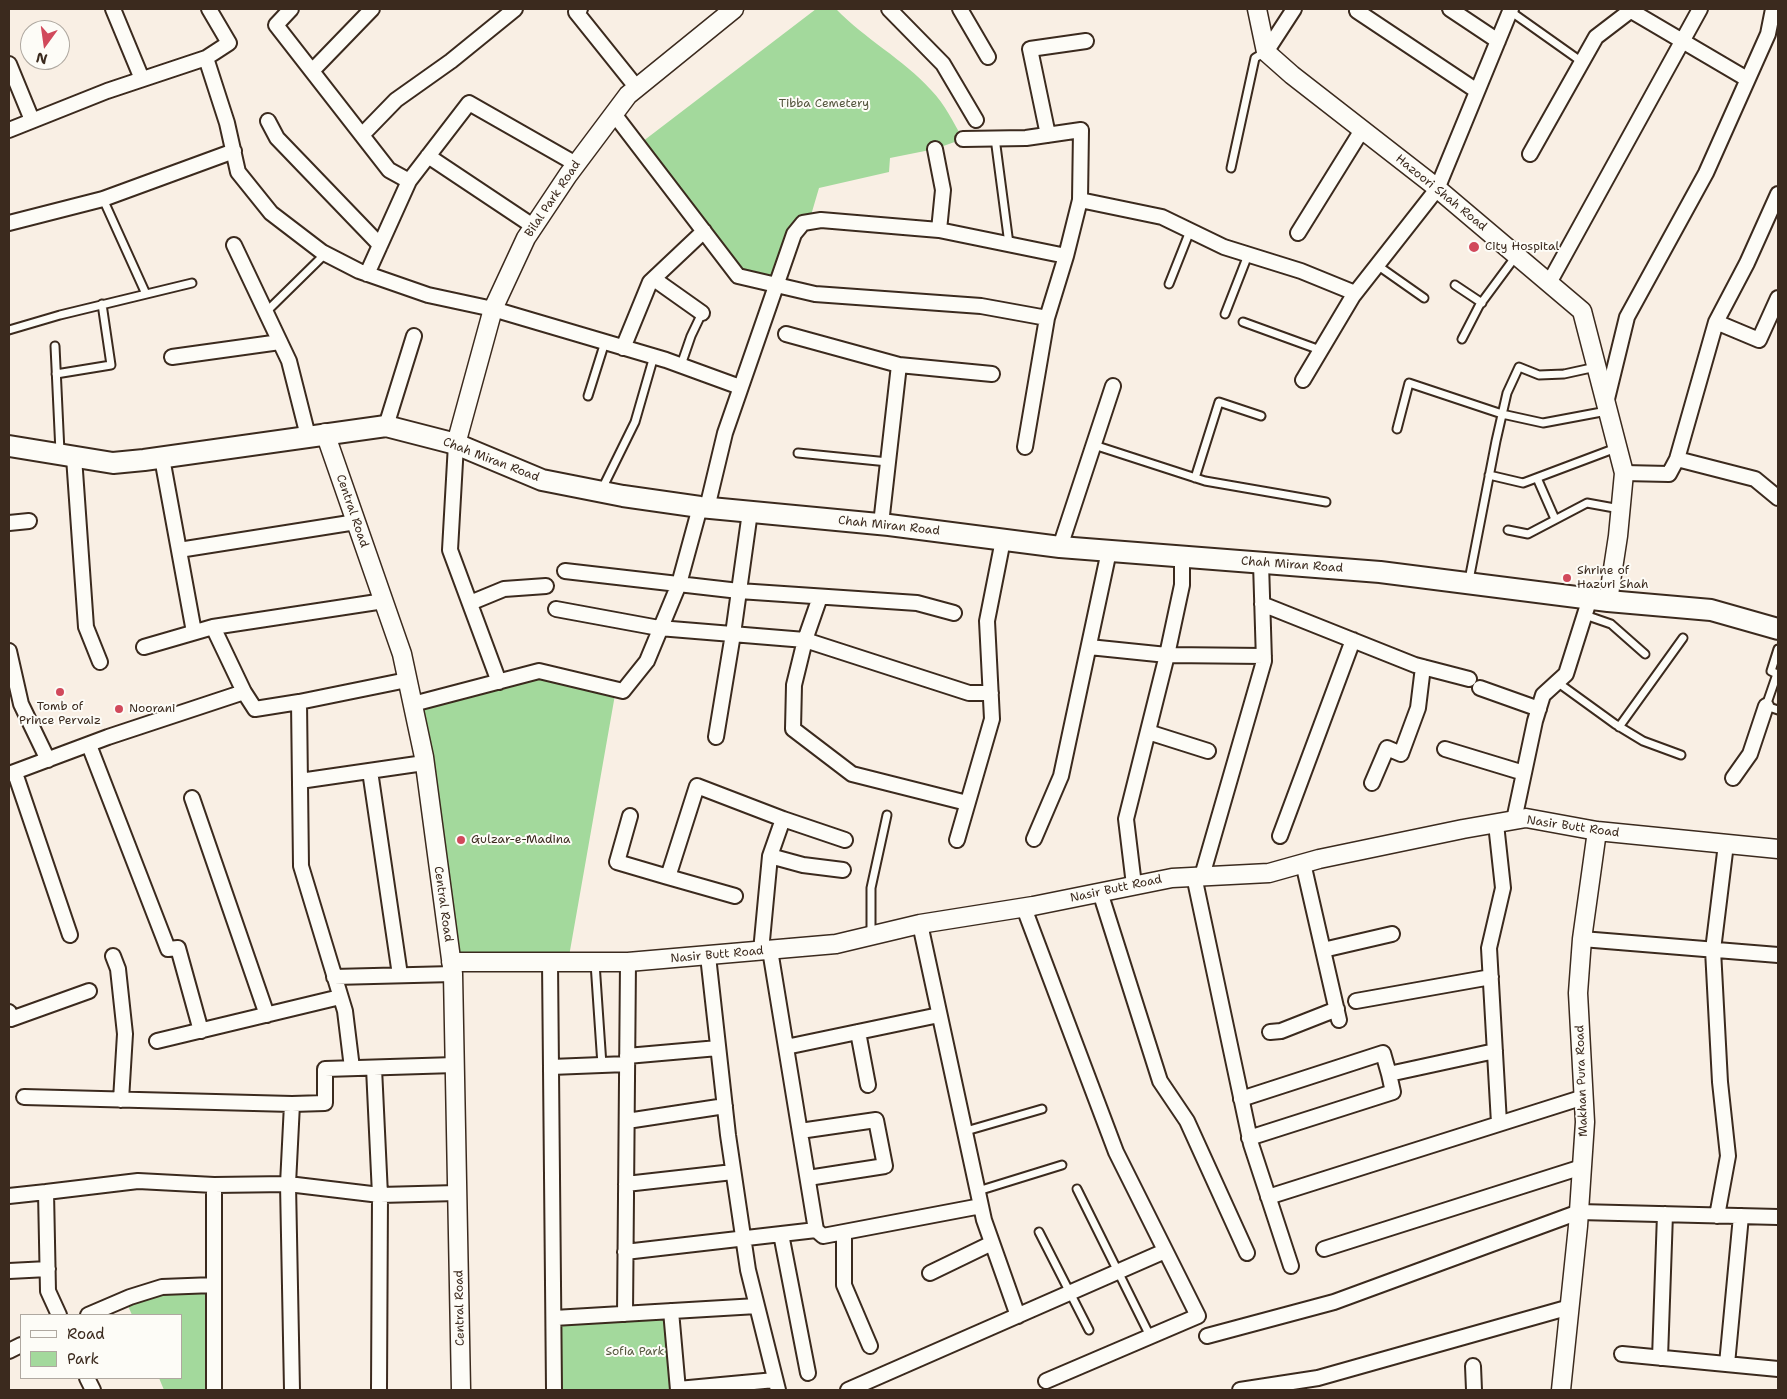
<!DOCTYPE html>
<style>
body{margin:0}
#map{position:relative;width:1787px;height:1399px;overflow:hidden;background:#f9efe4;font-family:"Shantell Sans",sans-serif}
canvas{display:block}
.frame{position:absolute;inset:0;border:10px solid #3b2a1e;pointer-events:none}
.legend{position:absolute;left:20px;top:1314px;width:162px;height:65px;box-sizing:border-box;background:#fdfcf7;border:1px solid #afa8a0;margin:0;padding:6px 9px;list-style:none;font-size:15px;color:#3b2a1e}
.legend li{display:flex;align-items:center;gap:10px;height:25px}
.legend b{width:25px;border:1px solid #afa8a0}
.north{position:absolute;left:20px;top:20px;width:50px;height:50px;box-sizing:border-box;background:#fdfcf7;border:1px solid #afa8a0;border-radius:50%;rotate:194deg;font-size:14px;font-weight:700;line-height:20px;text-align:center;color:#3b2a1e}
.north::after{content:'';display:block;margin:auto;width:18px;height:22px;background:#d1495b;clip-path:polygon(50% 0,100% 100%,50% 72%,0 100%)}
</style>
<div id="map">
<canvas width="1787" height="1399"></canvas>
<div class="frame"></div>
<ul class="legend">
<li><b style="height:6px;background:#fdfcf7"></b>Road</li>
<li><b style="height:14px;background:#a3d99c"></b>Park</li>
</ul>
<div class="north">N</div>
</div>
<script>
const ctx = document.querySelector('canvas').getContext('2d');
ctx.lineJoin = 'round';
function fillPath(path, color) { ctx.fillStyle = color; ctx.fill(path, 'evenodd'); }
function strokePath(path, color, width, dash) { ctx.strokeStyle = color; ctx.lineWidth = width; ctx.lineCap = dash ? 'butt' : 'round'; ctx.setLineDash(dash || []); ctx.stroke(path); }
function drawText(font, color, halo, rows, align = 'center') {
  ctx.font = font + ' "Shantell Sans",sans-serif'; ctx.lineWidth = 4; ctx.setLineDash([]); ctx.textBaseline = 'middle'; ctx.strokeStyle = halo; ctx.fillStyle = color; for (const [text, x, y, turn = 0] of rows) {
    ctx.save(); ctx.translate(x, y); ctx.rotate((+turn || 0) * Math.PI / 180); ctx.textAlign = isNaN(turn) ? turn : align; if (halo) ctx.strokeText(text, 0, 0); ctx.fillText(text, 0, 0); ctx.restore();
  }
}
const green = new Path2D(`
 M 816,9 L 836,9 C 865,39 903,59 931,90 C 945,104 953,122 963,139 L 935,149 L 890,158 L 889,172 L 819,188 L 809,222 L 803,223 L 776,285 L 738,276 L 638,145 Z
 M 539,671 L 616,689 L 568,962 L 451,962 L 413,704 Z
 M 214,1285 L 214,1390 L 164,1390 L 159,1378 L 181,1378 L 181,1315 L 132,1315 L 125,1299 Z
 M 671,1311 L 678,1390 L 554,1390 L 554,1318 Z`);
const service = new Path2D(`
 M 1510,11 L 1582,62
 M 995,138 L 1009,244
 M 1231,168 L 1255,58 L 1265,52
 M 103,199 L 146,294
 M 1377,265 L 1424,298
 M 1169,284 L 1190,231
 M 1455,285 L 1482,303
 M 266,312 L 325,254
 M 1225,314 L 1248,255
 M 1243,322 L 1320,350
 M 9,330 L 60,315 L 192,283
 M 1462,339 L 1479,306 L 1516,256
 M 55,346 L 60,452
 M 681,365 L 691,336 L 702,313
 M 56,374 L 111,365 L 102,304
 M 588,396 L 605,342
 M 1397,429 L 1409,383 L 1502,414 L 1543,423 L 1607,411
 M 1094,445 L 1205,481 L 1326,502
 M 798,453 L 888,462
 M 1489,475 L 1523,483 L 1616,448
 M 1195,478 L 1219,402 L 1261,416
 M 1537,478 L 1555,519
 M 602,489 L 635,422 L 654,356
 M 1508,530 L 1528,534 L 1587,503 L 1620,509
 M 1469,580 L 1496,441 L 1507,393 L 1519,367 L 1539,375 L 1564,374 L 1596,367
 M 1585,615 L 1611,624 L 1645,654
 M 1778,649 L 1771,671 L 1777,674 L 1766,706 L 1778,710
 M 1557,682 L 1615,724 L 1643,741 L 1681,755
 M 1619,727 L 1683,638
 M 871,935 L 871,888 L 887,815
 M 595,963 L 602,1065
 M 966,1131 L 1042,1109
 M 1077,1189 L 1150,1336
 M 978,1191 L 1062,1165
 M 1039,1232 L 1089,1330`);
const minor = new Path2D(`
 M 113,9 L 142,79
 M 291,9 L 276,25 L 389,170 L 409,181 L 367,274
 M 580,9 L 576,12 L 637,88
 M 889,9 L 943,64 L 976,120
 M 960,9 L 988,57
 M 1450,9 L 1498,41
 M 1628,9 L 1747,79
 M 1357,11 L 1477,91
 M 1266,52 L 1294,9
 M 206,58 L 227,123 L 238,172 L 271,213 L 322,252 L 359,271 L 428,295 L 493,309 L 666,360 L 740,387
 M 9,64 L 32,120
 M 312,71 L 372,9
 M 614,114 L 738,276 L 815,294 L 981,306 L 1047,318
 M 268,121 L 277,138 L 380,245
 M 9,130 L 107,91 L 206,58 L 229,43 L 209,9
 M 362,135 L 396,100 L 451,61 L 515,9
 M 1048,135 L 1030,49 L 1086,41
 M 963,139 L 1026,138 L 1081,130 L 1080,200 L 1066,256 L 1047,318 L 1025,447
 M 935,149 L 943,190 L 939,230
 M 1530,154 L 1596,37 L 1630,11
 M 428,156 L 533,226
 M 409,181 L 469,103 L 576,164
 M 1080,200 L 1162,217 L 1224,247 L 1301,271 L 1355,293
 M 9,223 L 103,199 L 234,151
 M 1298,233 L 1362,130
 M 234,245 L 289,361 L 308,436
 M 654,279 L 702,313
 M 1549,283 L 1700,9
 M 1716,322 L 1759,340 L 1778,298
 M 786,334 L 899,365 L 881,524
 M 623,348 L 650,282 L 704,231
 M 172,357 L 280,342
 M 899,365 L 992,374
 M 1303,380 L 1353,296 L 1437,189 L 1511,9
 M 1606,403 L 1627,317 L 1706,173 L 1768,34 L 1773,9
 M 386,426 L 414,336
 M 456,444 L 450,550 L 499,682
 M 74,457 L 86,627 L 100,662
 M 162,458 L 194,632
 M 1677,459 L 1716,322 L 1747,263 L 1778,194
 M 1624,473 L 1669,474 L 1677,459 L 1755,479 L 1778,498
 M 707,508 L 725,433 L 794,234 L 803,223 L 821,220 L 939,230 L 1066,256
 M 9,523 L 29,521
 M 1060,547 L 1113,386
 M 179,550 L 356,522
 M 565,571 L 739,591 L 917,603 L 954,613
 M 820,597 L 805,640 L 794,685 L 793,729 L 852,774 L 967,803
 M 470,603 L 504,589 L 546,586
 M 1262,604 L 1415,665 L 1469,679
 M 556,609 L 659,628 L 805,640 L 969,693 L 991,693
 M 144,647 L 213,627
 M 1089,647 L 1167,655 L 1264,656
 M 9,651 L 21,704 L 48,760
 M 1480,688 L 1539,709
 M 299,702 L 255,709 L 244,692 L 213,627 L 384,601
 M 413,704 L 539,671 L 623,691 L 647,661 L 679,584 L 700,507
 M 1148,732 L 1208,751
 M 716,737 L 733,634 L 750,512
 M 89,745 L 168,949 L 178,948 L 201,1031
 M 1445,749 L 1524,773
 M 370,771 L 400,975
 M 15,773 L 70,935
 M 9,774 L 108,737 L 244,692
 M 1733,778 L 1750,754 L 1766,706
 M 300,781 L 424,763
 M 1372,783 L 1387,748 L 1401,754 L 1418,708 L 1423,667
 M 192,798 L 267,1015
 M 630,816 L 617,862 L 668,877
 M 1514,820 L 1535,721 L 1543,695 L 1566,674 L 1590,598
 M 1496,824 L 1503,888 L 1489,948 L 1499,1123
 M 1280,836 L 1353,640
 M 1034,839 L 1061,776 L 1109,551
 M 957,840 L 992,719 L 987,621 L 1003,540
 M 770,856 L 803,865 L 843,870
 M 1303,863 L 1339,1020
 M 1194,876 L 1251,1144 L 1291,1266
 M 1202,876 L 1264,661 L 1261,563
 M 1134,885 L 1126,819 L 1167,655 L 1182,585 L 1182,557
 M 1100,892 L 1160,1081 L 1187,1121 L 1247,1253
 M 735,896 L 668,877 L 697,786 L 783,819
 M 1024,908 L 1116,1152 L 1198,1316 L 1046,1381
 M 920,924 L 984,1220 L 1018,1316
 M 1582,939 L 1778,955
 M 770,950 L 816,1230 L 823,1236 L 981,1206
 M 1323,950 L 1392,934
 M 761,951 L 770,856 L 783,819 L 845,840
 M 113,956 L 118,969 L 125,1034 L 121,1100
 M 708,956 L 728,1135 L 748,1270 L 778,1390
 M 550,962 L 554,1390
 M 334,977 L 453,974
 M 1356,1001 L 1491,977
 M 9,1012 L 11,1019 L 89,991
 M 858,1032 L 868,1085
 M 1270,1032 L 1281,1031 L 1337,1009
 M 157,1041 L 340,997
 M 786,1047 L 939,1015
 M 627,1056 L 718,1048
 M 551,1067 L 627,1064
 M 352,1068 L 345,1011 L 301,866 L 299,702 L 407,680
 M 374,1068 L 380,1195 L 379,1390
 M 24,1097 L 292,1104 L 288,1184 L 292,1390
 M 1241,1099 L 1383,1053 L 1389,1074
 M 292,1104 L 325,1103 L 325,1069 L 455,1065
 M 627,1121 L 725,1106
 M 800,1131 L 876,1120 L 885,1166 L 808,1178
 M 1249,1138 L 1393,1092 L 1389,1074 L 1495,1051
 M 626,1184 L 733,1172
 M 214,1185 L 214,1390
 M 9,1196 L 46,1192
 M 1268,1197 L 1584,1097
 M 1717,1216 L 1728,1156 L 1720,1082 L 1713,950 L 1726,844
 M 844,1232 L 844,1285 L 870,1346
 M 781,1234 L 808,1373
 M 1324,1249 L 1582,1167
 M 625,1252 L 816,1230
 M 9,1271 L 48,1269
 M 930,1273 L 992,1243
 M 671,1311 L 678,1390
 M 625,1314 L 628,962
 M 59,1315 L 48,1291 L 46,1192 L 138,1181 L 214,1185 L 288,1184 L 380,1195 L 457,1193
 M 88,1315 L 130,1297 L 162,1287 L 214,1285
 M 554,1318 L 757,1306
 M 1207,1336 L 1334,1302 L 1579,1212 L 1778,1217
 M 9,1351 L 21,1345
 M 1622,1354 L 1778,1369
 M 1660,1358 L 1665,1214
 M 1727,1364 L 1741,1216
 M 1473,1366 L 1474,1390
 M 87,1378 L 93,1390
 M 678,1389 L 775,1380
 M 848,1390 L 1165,1251
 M 1240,1390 L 1318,1378 L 1570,1307`);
const tertiary = new Path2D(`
 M 1257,9 L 1266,52 L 1292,75 L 1432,184 L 1582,311 L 1624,473 L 1618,536 L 1608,601
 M 325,433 L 402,654 L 424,757 L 453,974 L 461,1390
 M 456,444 L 493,309 L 526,238 L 568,175 L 628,95 L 734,9
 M 451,962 L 628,962 L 836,944 L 920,924 L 1033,906 L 1172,878 L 1269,873 L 1319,859 L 1463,829 L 1526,818 L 1597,831 L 1778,849
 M 1561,1390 L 1578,1226 L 1585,1122 L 1578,993 L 1582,939 L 1597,831`);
const secondary = new Path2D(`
 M 9,446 L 113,463 L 144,460 L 386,426 L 456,444 L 542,480 L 623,496 L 700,507 L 889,525 L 1060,547 L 1380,572 L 1608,601 L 1711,610 L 1778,629`);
const markers = [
 [1474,247,6,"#d1495b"],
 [1567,578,5,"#d1495b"],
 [60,692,5,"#d1495b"],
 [119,709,5,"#d1495b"],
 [461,840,5,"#d1495b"]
];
const parkNames = [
 ["Tibba Cemetery",824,104],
 ["Sofia Park",635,1352]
];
const streetNames = [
 ["Hazoori Shah Road",1441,193,39],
 ["Bilal Park Road",553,199,-56],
 ["Chah Miran Road",491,460,21],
 ["Central Road",352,511,71],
 ["Chah Miran Road",889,526,6],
 ["Chah Miran Road",1292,565,4],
 ["Nasir Butt Road",1573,827,8],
 ["Nasir Butt Road",1116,889,-12],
 ["Central Road",443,904,82],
 ["Nasir Butt Road",717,955,-5],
 ["Makhan Pura Road",1582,1081,-92],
 ["Central Road",460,1308,-91]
];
const poiNames = [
 ["City Hospital",1485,247],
 ["Shrine of",1577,571],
 ["Hazuri Shah",1577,585],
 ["Tomb of",60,707,"center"],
 ["Prince Pervaiz",60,721,"center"],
 ["Noorani",129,709],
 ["Gulzar-e-Madina",471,840]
];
fillPath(green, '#a3d99c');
strokePath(service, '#3b2a1e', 11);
strokePath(minor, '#3b2a1e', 18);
strokePath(tertiary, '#3b2a1e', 21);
strokePath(secondary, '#3b2a1e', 24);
strokePath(service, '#fdfcf7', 7);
strokePath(minor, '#fdfcf7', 14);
strokePath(tertiary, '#fdfcf7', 18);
strokePath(secondary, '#fdfcf7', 20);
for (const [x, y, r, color] of markers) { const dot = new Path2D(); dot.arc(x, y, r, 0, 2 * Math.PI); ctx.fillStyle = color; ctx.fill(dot); strokePath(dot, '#fdfcf7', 2); }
drawText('12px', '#55563e', '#fdfcf7', parkNames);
drawText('12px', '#3b2a1e', '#fdfcf7', streetNames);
drawText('12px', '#3b2a1e', '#fdfcf7', poiNames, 'left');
</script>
